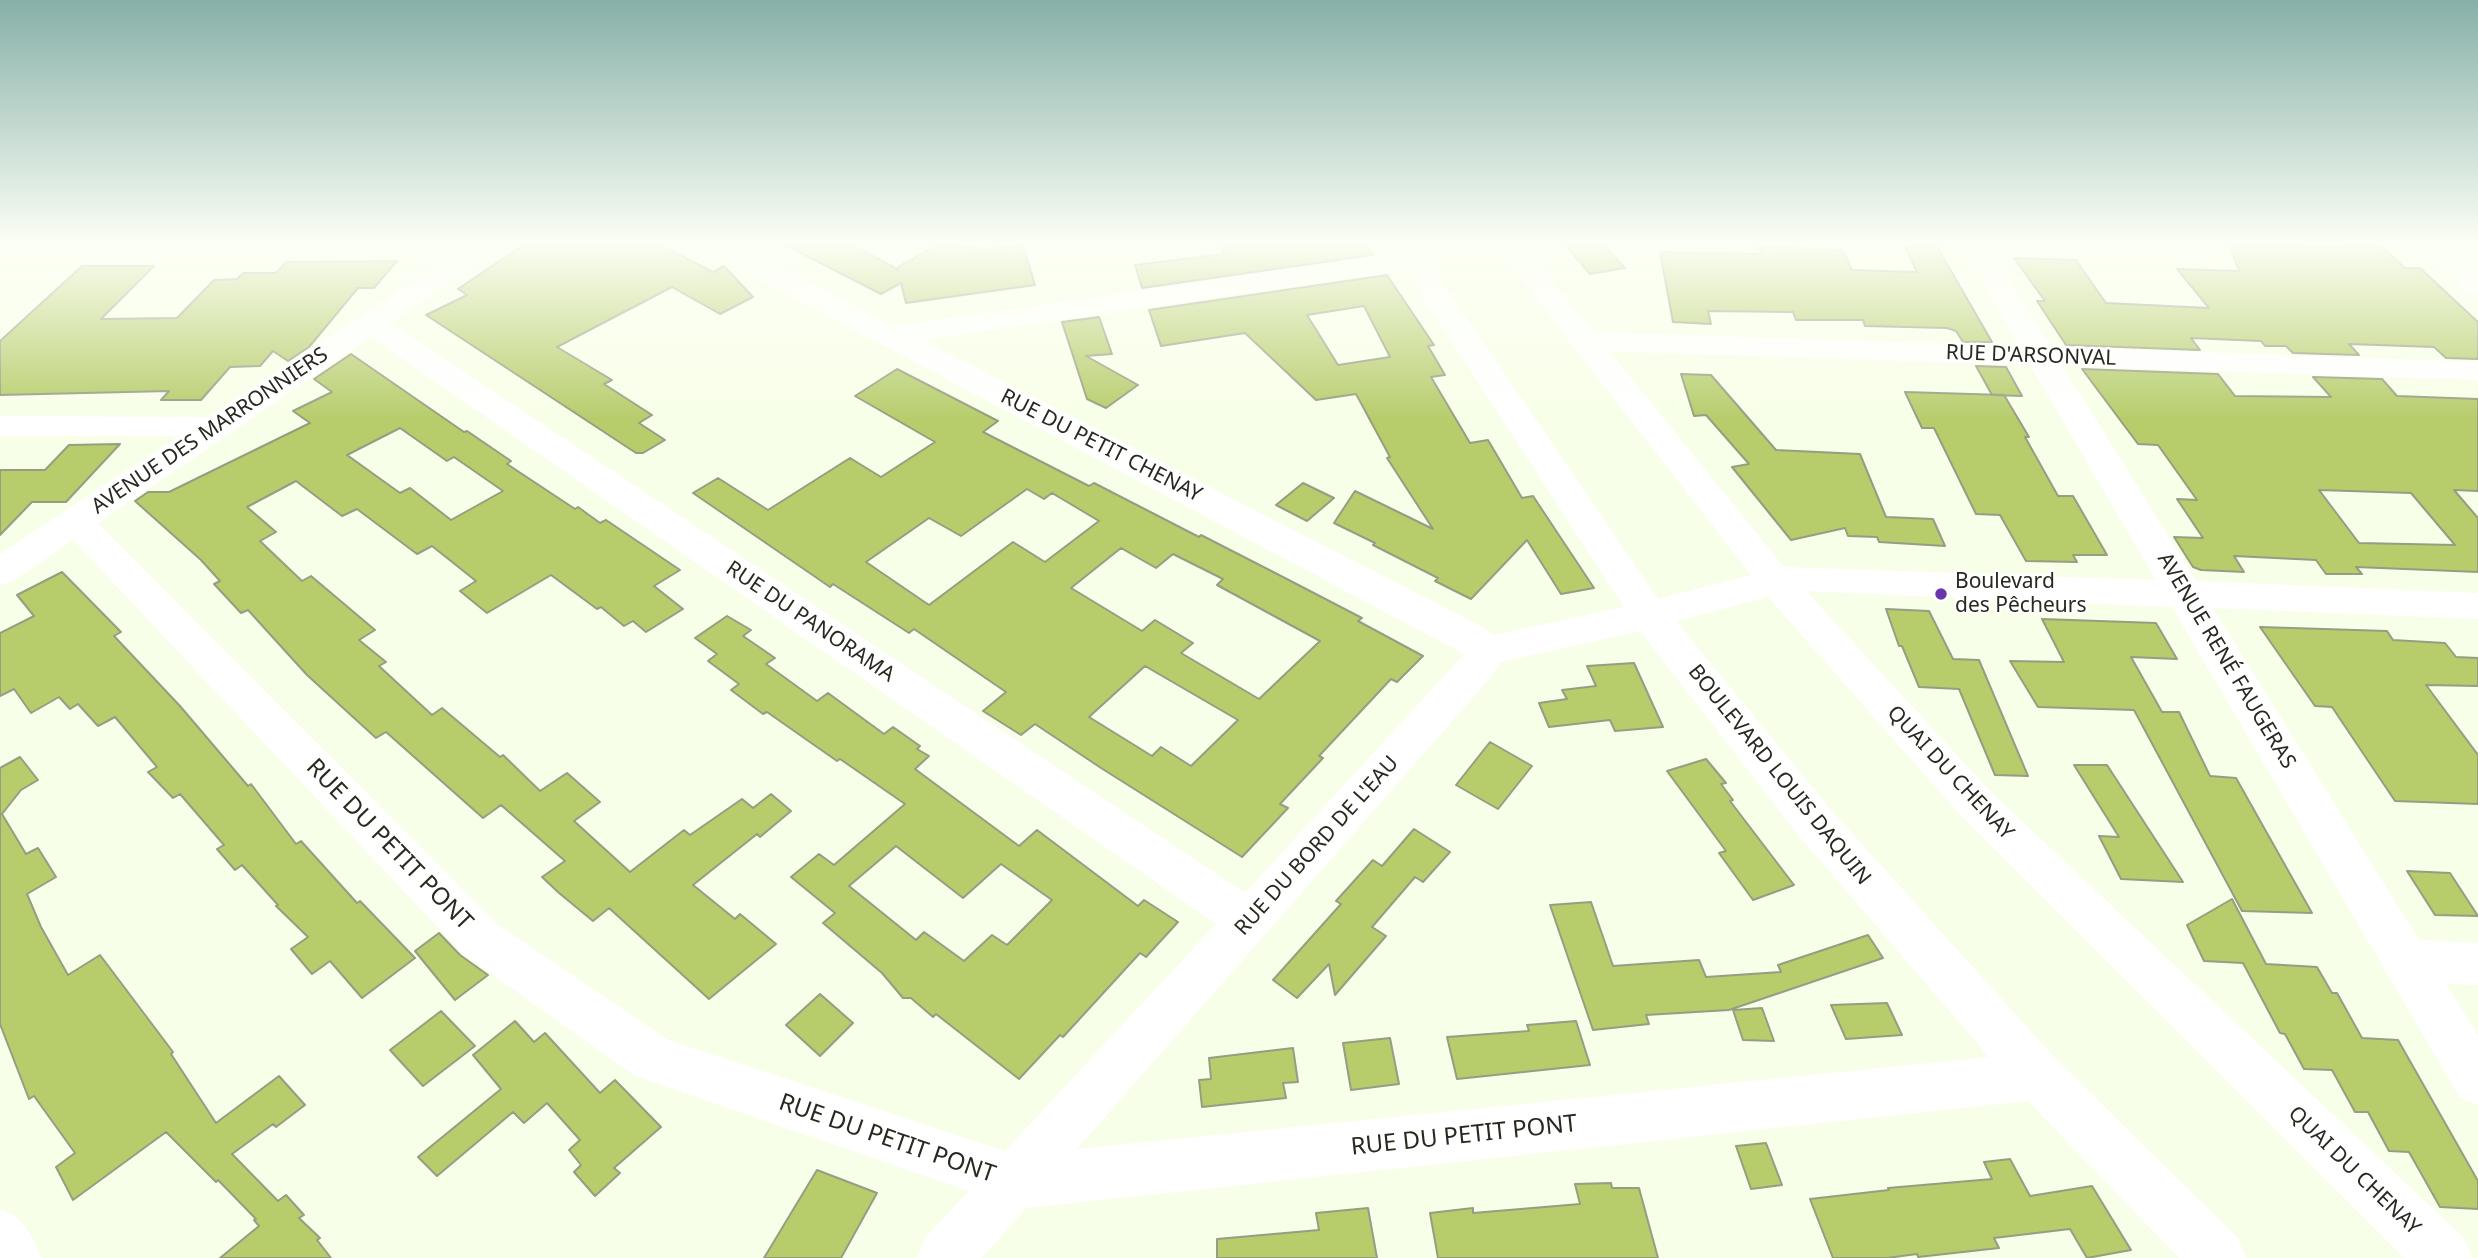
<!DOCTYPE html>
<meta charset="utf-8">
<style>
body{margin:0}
canvas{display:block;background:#f8ffe8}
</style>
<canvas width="2478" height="1258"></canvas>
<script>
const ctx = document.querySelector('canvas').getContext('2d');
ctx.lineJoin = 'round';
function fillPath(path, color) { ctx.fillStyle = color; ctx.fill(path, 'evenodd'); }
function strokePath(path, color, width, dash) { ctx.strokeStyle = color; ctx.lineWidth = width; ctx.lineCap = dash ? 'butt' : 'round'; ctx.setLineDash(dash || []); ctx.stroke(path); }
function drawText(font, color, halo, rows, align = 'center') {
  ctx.font = font + ' "Noto Sans",sans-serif'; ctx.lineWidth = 5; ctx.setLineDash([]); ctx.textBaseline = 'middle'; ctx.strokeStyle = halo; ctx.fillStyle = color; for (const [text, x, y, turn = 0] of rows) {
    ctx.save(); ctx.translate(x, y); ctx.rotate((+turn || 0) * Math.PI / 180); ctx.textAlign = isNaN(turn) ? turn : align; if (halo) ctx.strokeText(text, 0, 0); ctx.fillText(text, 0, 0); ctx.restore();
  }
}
const building = new Path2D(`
 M 526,243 L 657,243 L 713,272 L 724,266 L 753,297 L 720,314 L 672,287 L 557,347 L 612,380 L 604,384 L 652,415 L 639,423 L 665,440 L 643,453 L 636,453 L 426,315 L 467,295 L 458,289 Z
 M 781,243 L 849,243 L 899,270 L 898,267 L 940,243 L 959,243 L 960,246 L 989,249 L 1023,245 L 1035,285 L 906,303 L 901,283 L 881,294 Z
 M 1219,243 L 1365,243 L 1373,255 L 1142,288 L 1135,265 L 1224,254 Z
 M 1563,243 L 1602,243 L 1625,268 L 1590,274 Z
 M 1903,243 L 1935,243 L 1992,342 L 1963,342 L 1956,331 L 1947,328 L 1865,326 L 1863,320 L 1796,320 L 1793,312 L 1708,311 L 1711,324 L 1673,322 L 1660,252 L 1762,254 L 1758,246 L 1843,250 L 1852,270 L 1917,272 Z
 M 2228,243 L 2345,247 L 2340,243 L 2378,243 L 2405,268 L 2420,268 L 2478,322 L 2478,359 L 2446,358 L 2434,347 L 2349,344 L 2359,355 L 2293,353 L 2286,346 L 2265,346 L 2261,341 L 2191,338 L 2200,350 L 2066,345 L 2037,301 L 2045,301 L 2014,258 L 2076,260 L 2106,303 L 2209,308 L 2177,269 L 2239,271 Z
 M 397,261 L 374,288 L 358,288 L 309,347 L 288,361 L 273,351 L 260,366 L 230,367 L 201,400 L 161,400 L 169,391 L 0,395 L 0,341 L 82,266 L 154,266 L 101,319 L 177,318 L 214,280 L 237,279 L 243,273 L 276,273 L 286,262 Z
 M 1387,275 L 1434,345 L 1428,346 L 1445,375 L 1431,377 L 1470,443 L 1488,440 L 1522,498 L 1533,496 L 1594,588 L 1561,594 L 1527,540 L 1471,599 L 1435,581 L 1438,578 L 1373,545 L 1375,543 L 1334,523 L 1355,491 L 1433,529 L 1387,458 L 1390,457 L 1356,394 L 1316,400 L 1245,333 L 1161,346 L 1149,310 ZM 1364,306 L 1390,357 L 1338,365 L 1307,315 Z
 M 1099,317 L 1112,354 L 1086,356 L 1138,385 L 1106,408 L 1087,399 L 1062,322 Z
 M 351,354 L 464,432 L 467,431 L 511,461 L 507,464 L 575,509 L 578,507 L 600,523 L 606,520 L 680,570 L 654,586 L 683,609 L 646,632 L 633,621 L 624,626 L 601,607 L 597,609 L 551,575 L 487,613 L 460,591 L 476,581 L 432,546 L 417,554 L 357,509 L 342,516 L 296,481 L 247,507 L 276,532 L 260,541 L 302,581 L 311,576 L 375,630 L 359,640 L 386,662 L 379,666 L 432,715 L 442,708 L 500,757 L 503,755 L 540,791 L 567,773 L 600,802 L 574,821 L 630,872 L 684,830 L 690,835 L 742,799 L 753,808 L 771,794 L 791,811 L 760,837 L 757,834 L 693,885 L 735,919 L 740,914 L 776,944 L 709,999 L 609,908 L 593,921 L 559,893 L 542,877 L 565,861 L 501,805 L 483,818 L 386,732 L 376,738 L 307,675 L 248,610 L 241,613 L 214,584 L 220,581 L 201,560 L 135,501 L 148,492 L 169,492 L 310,423 L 293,411 L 332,392 L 314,379 ZM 400,428 L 447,461 L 454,457 L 503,491 L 451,520 L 410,488 L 400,493 L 347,455 Z
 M 1976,366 L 2006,367 L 2022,396 L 1992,395 Z
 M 897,369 L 998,421 L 983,432 L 1089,486 L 1094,483 L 1199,537 L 1201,535 L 1283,577 L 1362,618 L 1358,621 L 1423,656 L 1397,682 L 1391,679 L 1319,756 L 1323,758 L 1280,804 L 1288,808 L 1242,857 L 1101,768 L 1035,724 L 1021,735 L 983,711 L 1006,692 L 914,629 L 909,633 L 833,584 L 830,587 L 693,493 L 718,478 L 768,510 L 850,458 L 881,477 L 935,442 L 855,396 ZM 1027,489 L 1044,499 L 1052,493 L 1099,521 L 1045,562 L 1013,542 L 929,605 L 866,562 L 929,518 L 961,536 ZM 1121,548 L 1156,568 L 1173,554 L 1223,579 L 1217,585 L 1320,641 L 1259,699 L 1181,653 L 1193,643 L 1155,620 L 1142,631 L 1071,588 ZM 1145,666 L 1238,720 L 1191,766 L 1161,747 L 1152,756 L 1089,717 Z
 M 2082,369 L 2218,374 L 2235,396 L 2331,397 L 2313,377 L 2382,379 L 2397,396 L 2478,399 L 2478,491 L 2454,490 L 2478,518 L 2478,572 L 2356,567 L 2362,574 L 2326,574 L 2316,560 L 2234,556 L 2244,572 L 2201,570 L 2193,567 L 2174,537 L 2203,538 L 2177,499 L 2197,500 L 2158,445 L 2138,444 ZM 2319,490 L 2411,493 L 2455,545 L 2359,543 Z
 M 1681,374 L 1711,375 L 1776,450 L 1860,454 L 1886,517 L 1933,519 L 1945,546 L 1879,542 L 1877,537 L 1848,536 L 1845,528 L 1791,540 L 1732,467 L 1749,464 L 1706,415 L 1694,416 Z
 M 1905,392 L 2004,395 L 2029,437 L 2025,437 L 2058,496 L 2073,496 L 2107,555 L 2073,555 L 2077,562 L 2026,561 L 2000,515 L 1976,514 L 1934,428 L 1922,428 Z
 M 120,444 L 66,502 L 32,502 L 0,535 L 0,470 L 45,470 L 69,445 Z
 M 1303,483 L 1334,498 L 1307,521 L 1276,505 Z
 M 62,572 L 121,632 L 114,636 L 180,706 L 248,786 L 251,784 L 296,844 L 301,841 L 357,903 L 360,901 L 415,958 L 362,998 L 330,961 L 312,974 L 291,949 L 308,937 L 276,906 L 278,905 L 242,865 L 235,870 L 217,849 L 224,845 L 180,794 L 173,798 L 148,772 L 157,767 L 115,717 L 98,726 L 78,704 L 70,709 L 59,697 L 31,713 L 14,689 L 0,696 L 0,633 L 34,616 L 17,595 Z
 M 1886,609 L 1929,611 L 1953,659 L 1979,660 L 2028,776 L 1995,775 L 1959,689 L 1919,687 L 1902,646 L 1899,646 Z
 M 727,616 L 751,630 L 743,636 L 775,658 L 766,664 L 817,701 L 828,693 L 884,734 L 893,727 L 920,746 L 917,749 L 929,756 L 915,769 L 1019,846 L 1037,830 L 1138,906 L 1144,900 L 1178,922 L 1146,957 L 1140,953 L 1063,1037 L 1060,1035 L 1019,1079 L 936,1014 L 933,1017 L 911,998 L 903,998 L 882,973 L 823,923 L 835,913 L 791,877 L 819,854 L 834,865 L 905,804 L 840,759 L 837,761 L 767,712 L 763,714 L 731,690 L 739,684 L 708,661 L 717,654 L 695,638 ZM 896,846 L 963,898 L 1001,864 L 1052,900 L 1007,945 L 992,935 L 964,961 L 924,932 L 916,940 L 849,886 Z
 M 2042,619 L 2156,623 L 2177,659 L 2131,657 L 2162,712 L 2179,712 L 2210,776 L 2236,778 L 2312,913 L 2242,911 L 2134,710 L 2038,707 L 2010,661 L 2064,662 Z
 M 2260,627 L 2387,631 L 2393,640 L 2445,643 L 2456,657 L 2478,658 L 2478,686 L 2426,685 L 2478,755 L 2478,804 L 2395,801 L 2332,707 L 2315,706 Z
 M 1634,663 L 1663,727 L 1615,731 L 1610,720 L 1549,727 L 1539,703 L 1567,699 L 1562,690 L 1596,686 L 1587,666 Z
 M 1490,742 L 1532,766 L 1498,809 L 1456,785 Z
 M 20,757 L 38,780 L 21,790 L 2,814 L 26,854 L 38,848 L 56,877 L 27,894 L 41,927 L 68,975 L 100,955 L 173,1052 L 171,1054 L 216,1123 L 279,1076 L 305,1105 L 276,1127 L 273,1124 L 232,1154 L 278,1201 L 286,1195 L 304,1215 L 299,1218 L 320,1238 L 317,1240 L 331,1258 L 220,1258 L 259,1226 L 254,1220 L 256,1219 L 218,1180 L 216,1182 L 166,1132 L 73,1200 L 56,1167 L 75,1153 L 34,1096 L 29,1099 L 0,1024 L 0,768 Z
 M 1706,759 L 1726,783 L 1721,784 L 1733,800 L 1730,801 L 1794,885 L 1753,900 L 1719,853 L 1726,851 L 1667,771 Z
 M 2074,765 L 2107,765 L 2183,882 L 2121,879 L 2099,836 L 2119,837 Z
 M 1414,829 L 1450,852 L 1423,882 L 1415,877 L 1372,927 L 1386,936 L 1335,995 L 1329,964 L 1297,998 L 1273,980 L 1341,904 L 1336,901 L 1373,860 L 1382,866 Z
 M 2407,871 L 2450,873 L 2478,916 L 2435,915 Z
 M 2232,899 L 2266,964 L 2317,967 L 2332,993 L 2337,993 L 2362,1038 L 2398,1040 L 2478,1181 L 2478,1209 L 2440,1207 L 2409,1152 L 2389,1151 L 2368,1112 L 2355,1112 L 2332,1070 L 2304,1069 L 2285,1034 L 2280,1033 L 2243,963 L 2204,961 L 2187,925 Z
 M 1591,902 L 1613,966 L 1699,960 L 1706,977 L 1781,972 L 1778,965 L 1868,935 L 1883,958 L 1729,1010 L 1646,1015 L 1649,1024 L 1593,1030 L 1550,905 Z
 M 439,933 L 460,955 L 488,975 L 455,1000 L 415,951 Z
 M 820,994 L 853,1023 L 820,1056 L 786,1025 Z
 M 1887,1003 L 1902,1035 L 1846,1039 L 1831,1005 Z
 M 1762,1008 L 1774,1041 L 1743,1040 L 1733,1010 Z
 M 441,1011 L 475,1046 L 423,1086 L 390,1050 Z
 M 515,1021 L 534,1042 L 545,1033 L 600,1093 L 615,1080 L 661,1127 L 614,1168 L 620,1173 L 595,1196 L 574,1172 L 581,1165 L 569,1150 L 580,1140 L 547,1103 L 524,1123 L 513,1112 L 437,1176 L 418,1157 L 501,1089 L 473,1055 Z
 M 1576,1021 L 1590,1065 L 1457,1079 L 1447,1037 L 1529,1031 L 1527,1025 Z
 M 1390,1038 L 1399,1084 L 1351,1090 L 1343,1043 Z
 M 1293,1048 L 1298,1082 L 1283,1083 L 1286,1098 L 1202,1107 L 1199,1080 L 1211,1079 L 1209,1058 Z
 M 1766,1143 L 1782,1185 L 1751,1189 L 1736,1146 Z
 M 2010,1159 L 2030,1196 L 2092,1186 L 2131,1250 L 2087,1258 L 2070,1229 L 1994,1238 L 1999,1248 L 1918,1257 L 1917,1254 L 1887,1258 L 1833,1258 L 1810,1199 L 1889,1190 L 1888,1188 L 1992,1179 L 1984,1162 Z
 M 817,1170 L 877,1193 L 841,1258 L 764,1258 Z
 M 1611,1183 L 1612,1188 L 1639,1188 L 1658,1258 L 1438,1258 L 1430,1213 L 1473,1208 L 1473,1213 L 1580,1204 L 1575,1184 Z
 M 1368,1208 L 1377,1258 L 1217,1258 L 1217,1239 L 1319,1230 L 1316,1213 Z`);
const minor = new Path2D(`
 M 0,243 L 503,243 L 498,250 L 391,323 L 1245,893 L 1464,654 L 702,249 L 698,243 L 733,243 L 895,326 L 1395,254 L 1388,243 L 1416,243 L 1658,599 L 1751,575 L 1493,243 L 1521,243 L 1594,332 L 2019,346 L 1958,243 L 1986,243 L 2051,347 L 2478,362 L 2478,380 L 2063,366 L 2196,581 L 2478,593 L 2478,619 L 2213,608 L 2419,940 L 2478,943 L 2478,985 L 2446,984 L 2478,1035 L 2478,1105 L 2460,1098 L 2172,607 L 1806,591 L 1991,792 L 2464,1238 L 2472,1258 L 2404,1258 L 1961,816 L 1768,597 L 1676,621 L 1831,810 L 2056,1059 L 2238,1238 L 2246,1258 L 2179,1258 L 2028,1101 L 1026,1208 L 982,1258 L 917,1258 L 925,1238 L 969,1191 L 635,1076 L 462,953 L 73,540 L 13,581 L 0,585 L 0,554 L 179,436 L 0,436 L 0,416 L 208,417 L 456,253 L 0,255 ZM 1405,270 L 1624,607 L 1494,635 L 1479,625 L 923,340 ZM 371,337 L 1216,924 L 1005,1151 L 668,1040 L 496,923 L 98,523 ZM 1609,351 L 2030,365 L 2156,580 L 1784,567 ZM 1640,631 L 1799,836 L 1989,1057 L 1077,1149 L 1490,678 L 1501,662 Z
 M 2412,243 L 2443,243 L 2478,272 L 2478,296 L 2468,293 Z
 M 0,1209 C 26,1220 31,1233 42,1258 L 0,1258 Z`);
const markers = [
 [1941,594,7,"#6a35ab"]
];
const streetNames = [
 ["RUE D'ARSONVAL",2031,356,2],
 ["AVENUE DES MARRONNIERS",210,431,-34],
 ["RUE DU PETIT CHENAY",1101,446,27],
 ["RUE DU PANORAMA",810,622,34],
 ["AVENUE RENÉ FAUGERAS",2226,661,59],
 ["QUAI DU CHENAY",1950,773,47],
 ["BOULEVARD LOUIS DAQUIN",1779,775,51],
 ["RUE DU BORD DE L'EAU",1317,846,-48],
 ["QUAI DU CHENAY",2354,1171,44]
];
const poiNames = [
 ["Boulevard",1955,582],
 ["des Pêcheurs",1955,606]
];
const nearStreetnames = [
 ["RUE DU PETIT PONT",389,845,46],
 ["RUE DU PETIT PONT",1464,1136,-6],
 ["RUE DU PETIT PONT",887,1139,19]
];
fillPath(building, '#b7cd6c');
strokePath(building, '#969d82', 2);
fillPath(minor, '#fff');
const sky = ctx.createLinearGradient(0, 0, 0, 419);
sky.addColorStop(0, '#86b0a8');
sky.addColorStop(0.58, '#fcfff5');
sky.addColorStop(1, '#fcfff500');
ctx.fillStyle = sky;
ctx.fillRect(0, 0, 2478, 419);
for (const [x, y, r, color] of markers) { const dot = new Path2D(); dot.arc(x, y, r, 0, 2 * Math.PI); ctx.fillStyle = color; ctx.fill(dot); strokePath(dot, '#fff', 2.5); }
drawText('21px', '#272a1f', '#fff', streetNames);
drawText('21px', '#272a1f', '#fff', poiNames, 'left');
drawText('24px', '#272a1f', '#fff', nearStreetnames);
</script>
